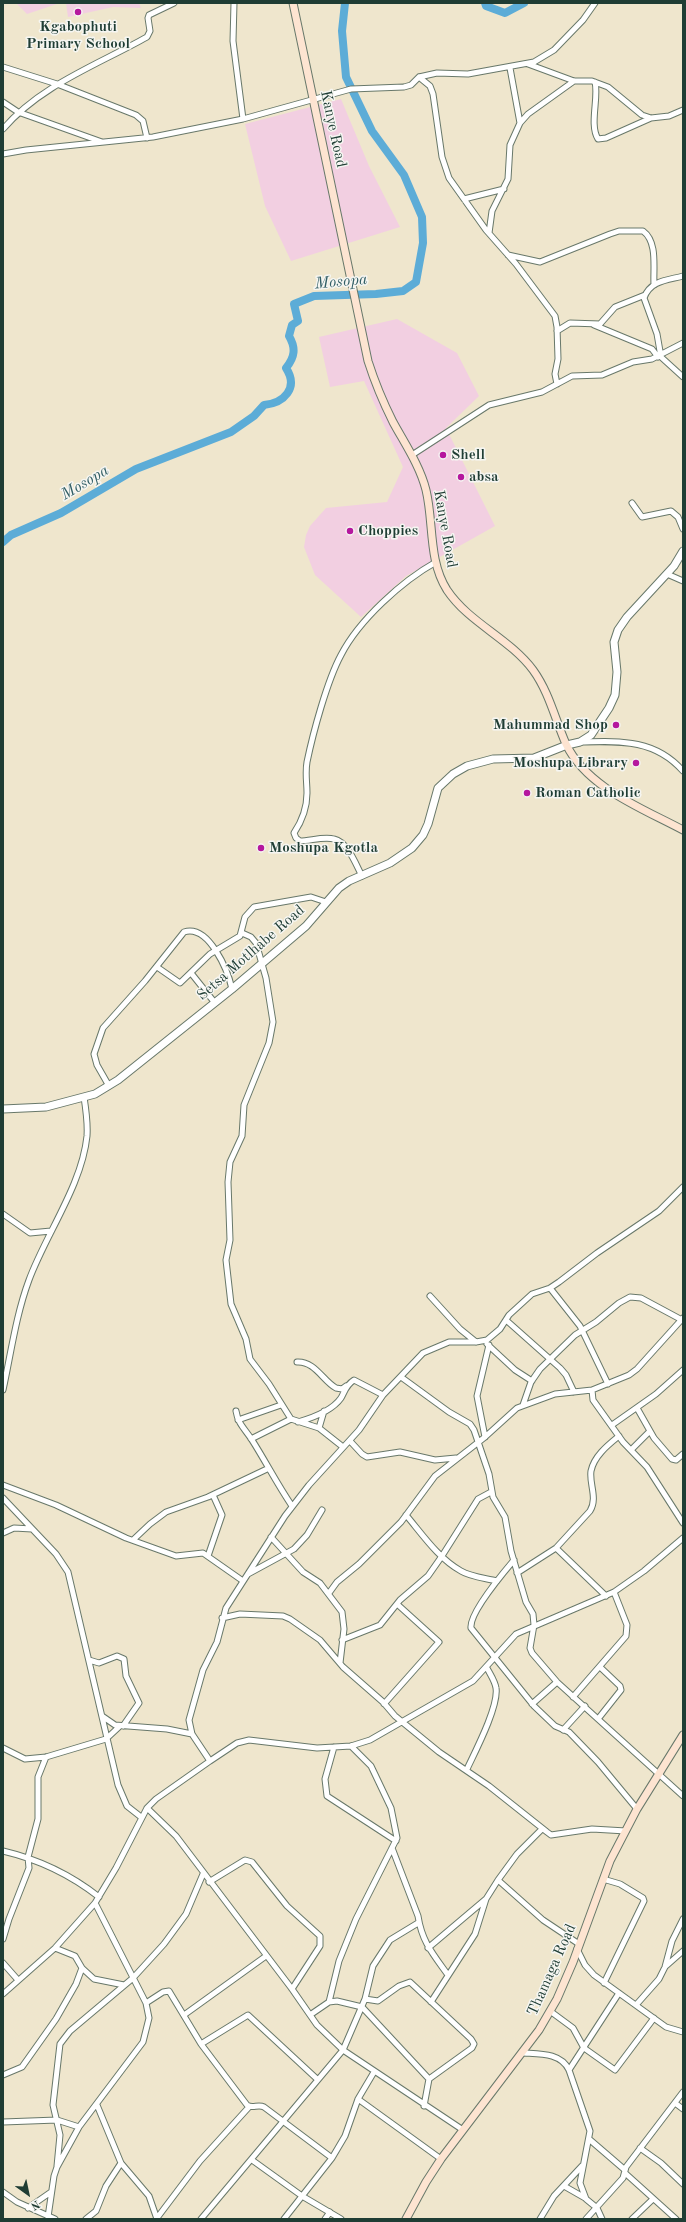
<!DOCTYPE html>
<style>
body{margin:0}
#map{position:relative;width:686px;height:2222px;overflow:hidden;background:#efe6cd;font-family:"Old Standard TT",serif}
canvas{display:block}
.frame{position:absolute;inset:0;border:4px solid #1f3d34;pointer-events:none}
.north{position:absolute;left:8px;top:2174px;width:40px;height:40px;-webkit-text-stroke:3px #f6f6f2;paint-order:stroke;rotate:147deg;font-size:11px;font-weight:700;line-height:16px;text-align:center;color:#1f3d34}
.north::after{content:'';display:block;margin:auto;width:14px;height:18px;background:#1f3d34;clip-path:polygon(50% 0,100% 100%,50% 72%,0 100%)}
</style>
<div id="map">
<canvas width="686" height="2222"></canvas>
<div class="frame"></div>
<div class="north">N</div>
</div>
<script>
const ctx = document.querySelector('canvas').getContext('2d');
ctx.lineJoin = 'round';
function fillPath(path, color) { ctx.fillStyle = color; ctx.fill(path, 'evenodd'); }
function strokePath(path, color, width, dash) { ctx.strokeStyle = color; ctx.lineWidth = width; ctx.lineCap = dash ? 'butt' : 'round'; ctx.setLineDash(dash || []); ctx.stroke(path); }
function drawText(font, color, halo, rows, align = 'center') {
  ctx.font = font + ' "Old Standard TT",serif'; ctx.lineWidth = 3; ctx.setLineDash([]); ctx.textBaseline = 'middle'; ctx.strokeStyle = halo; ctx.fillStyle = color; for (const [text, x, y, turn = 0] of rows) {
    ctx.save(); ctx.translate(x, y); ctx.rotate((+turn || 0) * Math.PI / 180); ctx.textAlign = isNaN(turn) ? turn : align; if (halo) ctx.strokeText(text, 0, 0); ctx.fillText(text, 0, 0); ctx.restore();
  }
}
const built = new Path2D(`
 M 16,3 L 60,3 L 27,14 Z
 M 66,3 L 139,3 L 141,8 L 113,7 L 68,17 Z
 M 341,99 L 369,166 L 400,227 L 291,261 L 265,206 L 245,124 Z
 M 397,319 L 457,353 L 479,396 L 446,428 L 495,526 L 406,576 L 361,617 L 315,575 L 304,547 L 306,535 L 310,526 L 326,508 L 387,502 L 403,467 L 364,381 L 330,387 L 319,337 Z`);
const river = new Path2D(`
 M 485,3 L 486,6 L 505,13 L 524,3
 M 3,542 L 11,535 L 61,513 L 136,469 L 231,432 L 254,416 L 264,405 C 284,403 299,388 286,368 C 295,357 296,348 289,336 L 292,325 L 298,321 L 294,304 L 314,296 L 376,294 L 403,291 L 416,282 L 423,243 L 422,217 L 404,175 L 372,131 L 346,77 L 342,31 L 345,3`);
const minor = new Path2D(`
 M 234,3 L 233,41 L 243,119
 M 528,64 L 574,81 L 592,81 L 608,87 L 642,115 L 651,118 L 669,116 L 683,110
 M 3,67 L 57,84 L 136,115 L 143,121 L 147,138
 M 419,77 L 430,86 L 433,94 L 442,157 L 449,178 L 486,230 L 516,264 L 555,316 L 557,327 L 558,359 L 555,374 L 557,384
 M 595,82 C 599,97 589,125 598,139 L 606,138 L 651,118
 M 3,102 L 18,112 L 102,142
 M 520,123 L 528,114 L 574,81
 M 3,129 C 41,85 97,65 147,37 L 150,31 L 148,18 L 149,15 L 174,3
 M 3,154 L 26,150 L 153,137 L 243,119 L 351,89 L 404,87 L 411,85 L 419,77 L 437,73 L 468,74 L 534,62 L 554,50 L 583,20 L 595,3
 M 464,199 L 504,189
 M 489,233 L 492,211 L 508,179 L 510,145 L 520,123 L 510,68
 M 508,255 L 540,262 L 610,234 L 619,231 L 643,231 C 658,242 653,268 654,285
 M 683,276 C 669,280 650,280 644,298 L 657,334 L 661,357 L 683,377
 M 594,325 L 652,349 L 658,357
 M 557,331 L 570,323 L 600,324 L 615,307 L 645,295
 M 412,455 L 489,405 L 542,392 L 572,376 L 602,375 L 633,362 L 652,359 L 683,343
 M 632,503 L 642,517 L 671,511 L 678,517 L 683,529
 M 667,574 L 683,581
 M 581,742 C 620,741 655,739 683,771
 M 362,876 C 356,865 348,842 334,839 C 324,836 310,841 300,841 L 296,838 L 294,833 C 302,821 307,807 307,793 C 307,782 305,773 307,762 C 313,733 327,681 341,655 C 359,620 402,581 436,562
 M 242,933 L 251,937 L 256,943 L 266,978 L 273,1022 L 269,1043 L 244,1105 L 242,1136 L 230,1162 L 228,1182 L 230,1240 L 226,1260 L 231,1304 L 246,1339 L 250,1359 L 269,1384 L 291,1419 L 319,1428 L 343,1447
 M 157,967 L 180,983 L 210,954 L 240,936 L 245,917 L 254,907 L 311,897 L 326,902
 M 191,973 L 215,1003
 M 109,1086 L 97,1065 L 94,1054 L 103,1028 L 145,981 L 184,932 C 209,924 228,971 232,989
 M 3,1214 L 30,1233 L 51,1231
 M 550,1288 L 580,1326 L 608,1384
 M 430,1296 L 460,1329 L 476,1342
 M 506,1320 L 560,1368 L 566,1375 L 574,1392
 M 487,1344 L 515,1370 L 532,1381
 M 297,1362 C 315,1361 323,1381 336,1388 L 342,1389 L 346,1386
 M 401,1377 L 449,1412 L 470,1424 L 474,1430 L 489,1474 L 493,1497 L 505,1517 L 511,1551 L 526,1602 L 533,1614 L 534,1625 L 530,1648 L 532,1653 L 557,1682 L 683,1796
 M 3,1390 C 11,1353 16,1315 29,1280 C 46,1234 82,1185 87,1136 C 88,1123 86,1110 84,1097
 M 592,1390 L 593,1400 L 623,1442 L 647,1467 L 683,1523
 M 523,1405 L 531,1382 L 540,1369 L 575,1335 L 596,1322 L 619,1303 L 630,1297 L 641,1298 L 682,1320
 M 637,1408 L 654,1438 L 672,1459 L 676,1460 L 683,1454
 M 236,1411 C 238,1424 245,1429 252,1440 C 266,1462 277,1484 292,1506
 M 238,1420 L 281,1405
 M 298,1422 C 312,1418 332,1411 341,1398 C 345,1391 346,1385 354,1380 L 383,1395
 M 612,1425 L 656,1394 L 683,1370
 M 319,1428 L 324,1411
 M 485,1437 L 477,1396 L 489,1345
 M 251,1439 L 291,1419
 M 350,1441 L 362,1454 L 367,1457 L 400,1452 L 435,1460 L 456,1458
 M 631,1450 L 649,1432
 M 3,1485 L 56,1505 L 126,1538 L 176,1556 L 203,1553 L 243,1581
 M 3,1498 L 56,1554 L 68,1572 L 118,1785 L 127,1806 L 141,1817
 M 406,1515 C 422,1534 439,1559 461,1571 C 471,1577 485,1578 497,1581
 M 3,1533 L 14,1528 L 32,1529
 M 271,1537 L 303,1572 L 320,1583 L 342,1612 L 344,1629 L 340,1663
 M 133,1540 L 150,1524 L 166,1512 L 208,1497 L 267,1469
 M 556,1548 L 606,1596
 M 208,1556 L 222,1515 L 213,1495
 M 514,1560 C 503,1573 469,1613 471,1628 L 534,1706 L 555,1726 L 569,1732 L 598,1762 L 637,1809
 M 517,1573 L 556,1548 L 590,1511 C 598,1498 589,1484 591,1471 C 594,1456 608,1445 619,1436
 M 248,1574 L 294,1549 L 307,1535 L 322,1510
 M 329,1593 L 337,1582 L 359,1564 L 401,1522 L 435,1476 L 485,1437 L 517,1408 L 555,1394 L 592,1390 L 629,1375 L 637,1369 L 683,1318
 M 222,1618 L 240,1614 L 283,1616 L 290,1619 L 320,1640 L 343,1667 L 383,1702 L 395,1716 L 439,1752 L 489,1786 L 547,1832 L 551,1835 L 592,1829 L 626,1831
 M 342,1640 L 380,1625 L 400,1600 L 428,1576 L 442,1556 L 478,1499 L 491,1492
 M 89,1660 L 99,1663 L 117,1656 L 124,1659 L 126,1676 L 139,1703 L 123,1726
 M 573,1697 L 626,1636 L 627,1625 L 614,1592
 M 384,1704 L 439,1642 L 397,1604
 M 532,1704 L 557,1682
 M 102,1716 L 115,1725 L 167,1729 L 192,1734
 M 598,1719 L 621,1690 L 620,1686 L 600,1667
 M 563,1730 L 585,1706
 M 334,1747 L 325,1779 L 327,1796 L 396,1841
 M 3,1748 L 25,1759 L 46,1757 L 106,1739 L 120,1726
 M 210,1761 L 192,1734 L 189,1720 L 203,1670 L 217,1642 L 226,1608 L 285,1516 L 309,1485 L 359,1430 L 383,1395 L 423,1353 L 449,1342 L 476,1342 L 487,1340 L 500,1329 L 509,1315 L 532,1294 L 550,1288 L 559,1282 L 597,1253 L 659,1211 L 683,1187
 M 467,1769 C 475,1752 499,1706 496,1688 C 495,1681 490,1674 487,1668
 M 147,1808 L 176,1836 L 292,1989 L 317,2025 L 343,2050 L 463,2130
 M 392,1848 L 418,1916 C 422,1942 433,1954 448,1975
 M 3,1851 C 37,1859 71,1875 99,1897
 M 603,1879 L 620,1884 L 643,1898 L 644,1901 L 604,1983
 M 498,1880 L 543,1920 L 579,1944
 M 209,1882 L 245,1860 L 252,1862 L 287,1906 L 320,1936 L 320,1946 L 292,1989
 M 3,1939 L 9,1919 L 29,1868 L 28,1857 L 38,1819 L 38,1777 L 46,1757
 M 55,1948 L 75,1956 L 82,1968 L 94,1979 L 124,1985
 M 428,1948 L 486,1899
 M 577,1949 L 585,1965 L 594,1975 L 666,2027 L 683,2032
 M 3,1963 L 18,1980
 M 666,1966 L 683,1951
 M 3,1994 L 55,1948 L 95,1903 L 116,1868 L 147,1808 L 156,1799 L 210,1761 L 237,1743 L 249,1740 L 317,1748 L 351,1746 L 370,1740 L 473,1681 L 516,1634 L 614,1592 L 644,1571 L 683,1538
 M 365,1999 L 378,2001 L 399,1986 L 410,1982 L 471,2039 L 474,2044 L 472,2048 L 429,2079
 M 329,2002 L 339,1961 L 356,1919 L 397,1838 L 391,1808 L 371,1766 L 351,1746
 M 431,2002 L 475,1934 L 486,1899 L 498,1880 L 517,1854 L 542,1829
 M 146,2003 L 163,1992 L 169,1991 L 201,2044 L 247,2105 C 252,2109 258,2104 264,2107 L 332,2158
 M 636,2005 L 659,1979 L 665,1967 L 672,1941 L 683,1919
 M 550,2011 L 573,2028 L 584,2048 L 615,2070 L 654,2018
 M 184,2015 L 266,1956
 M 310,2015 L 329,2002 L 337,2001 L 362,2007 L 429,2079 L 424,2106
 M 201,2044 L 248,2015 L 317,2079
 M 524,2053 C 540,2054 561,2053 569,2070 L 590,2131 L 580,2183 L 586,2199 L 597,2208 L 602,2219
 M 569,2070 L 619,1993
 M 3,2075 L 22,2067 L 56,2019 L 76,1984 L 82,1968
 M 358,2099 L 441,2159
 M 675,2103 L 683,2109
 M 97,2105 L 121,2163 L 149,2196 L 157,2219
 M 3,2122 L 57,2120 L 79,2127
 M 589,2139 L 625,2170
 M 640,2148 L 661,2163 L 683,2184
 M 252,2160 L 302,2196 L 341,2219
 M 57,2166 L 60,2135 L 53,2105 L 60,2044 L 70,2031 L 133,1978 L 164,1944 L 186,1914 L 203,1874
 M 625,2173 L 676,2219
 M 564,2186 L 585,2198
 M 3,2192 L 17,2202 L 55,2219
 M 28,2208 L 51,2192
 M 48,2217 L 54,2176 L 57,2167 L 79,2127 L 143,2042 L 149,2018 L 146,2003 L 95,1903
 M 157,2218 L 200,2161 L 249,2107
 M 86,2219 L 96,2211 L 106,2186 L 121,2163
 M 201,2219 L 343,2050 L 365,1999 L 373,1966 L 390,1940 L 418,1923
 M 284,2219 L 332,2158 L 345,2136 L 358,2099 L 374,2072
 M 325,2219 L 330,2212
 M 540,2219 L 554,2196 L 582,2166
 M 586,2219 L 623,2178 L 626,2167 L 683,2092
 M 632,2219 L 653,2199`);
const tertiary = new Path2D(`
 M 3,1109 L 46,1107 L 95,1094 L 118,1080 L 232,989 L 306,926 L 339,888 L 349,881 L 390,863 L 412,848 L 423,835 L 428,824 L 438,788 L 453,774 L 467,766 L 493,759 L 534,758 L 567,745 L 580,742 L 591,735 L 609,708 L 615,695 L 617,672 L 614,642 L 618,630 L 627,617 L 674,566 L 683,551`);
const secondary = new Path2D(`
 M 293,3 L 368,361 C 375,383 383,402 393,422 C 405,444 420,466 426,490 C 434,523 428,560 447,590 C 469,623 509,638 533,670 C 549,692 555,719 566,744 C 587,788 642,808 683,830
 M 406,2219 L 426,2182 L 441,2159 L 539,2030 L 557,1999 L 573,1962 L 610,1861 L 637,1809 L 683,1735`);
const markers = [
 [78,12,4,"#b5179e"],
 [443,455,4,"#b5179e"],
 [461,477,4,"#b5179e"],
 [350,531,4,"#b5179e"],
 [616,725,4,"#b5179e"],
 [636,763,4,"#b5179e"],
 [527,793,4,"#b5179e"],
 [261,848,4,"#b5179e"]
];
const poiNames = [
 ["Kgabophuti",78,27,"center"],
 ["Primary School",78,44,"center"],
 ["Shell",451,455],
 ["absa",469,477],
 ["Choppies",358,531],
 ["Mahummad Shop",608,725,"right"],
 ["Moshupa Library",628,763,"right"],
 ["Roman Catholic",535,793],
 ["Moshupa Kgotla",269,848]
];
const streetNames = [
 ["Kanye Road",333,129,78],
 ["Kanye Road",445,529,80],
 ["Setsa Motlhabe Road",251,953,-41],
 ["Thamaga Road",552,1970,-66]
];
const waterNames = [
 ["Mosopa",341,282,-5],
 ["Mosopa",85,483,-31]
];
fillPath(built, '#f2cfe1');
strokePath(river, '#5cacd7', 8);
strokePath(minor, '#68786a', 7);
strokePath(tertiary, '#68786a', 9);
strokePath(secondary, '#68786a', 9);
strokePath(minor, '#fff', 5);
strokePath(tertiary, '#fff', 7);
strokePath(secondary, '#fde4d1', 7);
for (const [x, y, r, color] of markers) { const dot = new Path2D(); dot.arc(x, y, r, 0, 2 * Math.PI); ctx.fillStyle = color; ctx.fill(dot); strokePath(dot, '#f6f6f2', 1.5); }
drawText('bold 15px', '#1f3d34', '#f6f6f2', poiNames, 'left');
drawText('15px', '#1f3d34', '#f6f6f2', streetNames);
drawText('italic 16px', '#315e65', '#f6f6f2', waterNames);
</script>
